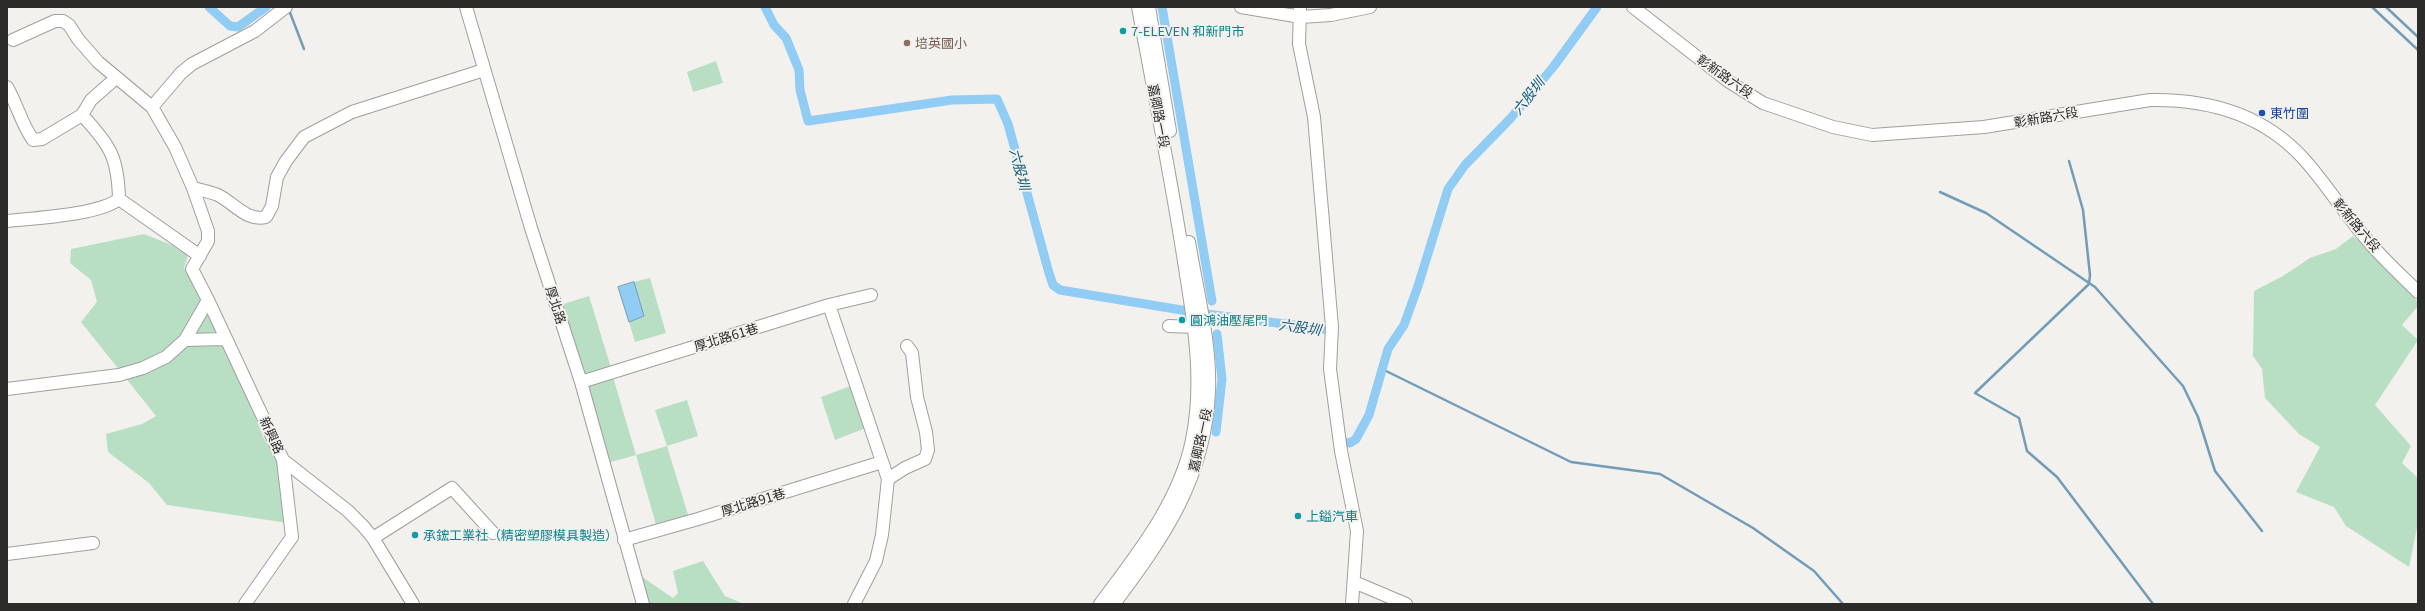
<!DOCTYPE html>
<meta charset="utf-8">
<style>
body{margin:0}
#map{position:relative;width:2425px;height:611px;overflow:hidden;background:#f2f1ed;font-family:Georgia,serif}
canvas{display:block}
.frame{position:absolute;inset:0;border:8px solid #2c2b2a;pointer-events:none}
</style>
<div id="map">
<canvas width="2425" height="611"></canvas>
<div class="frame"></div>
</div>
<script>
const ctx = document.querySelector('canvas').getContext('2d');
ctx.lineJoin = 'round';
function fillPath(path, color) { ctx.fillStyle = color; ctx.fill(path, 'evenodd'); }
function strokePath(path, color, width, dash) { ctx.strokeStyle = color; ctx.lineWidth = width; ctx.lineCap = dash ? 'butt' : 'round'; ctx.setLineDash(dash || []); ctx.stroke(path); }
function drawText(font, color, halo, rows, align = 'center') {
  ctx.font = font + ' Georgia,"Noto Sans TC",serif'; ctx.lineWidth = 4; ctx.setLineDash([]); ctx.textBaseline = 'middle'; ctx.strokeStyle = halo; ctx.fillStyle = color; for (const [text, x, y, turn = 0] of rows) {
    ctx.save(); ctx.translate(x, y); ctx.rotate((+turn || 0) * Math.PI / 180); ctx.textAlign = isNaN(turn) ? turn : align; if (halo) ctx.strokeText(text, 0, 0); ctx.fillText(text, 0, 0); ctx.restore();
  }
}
const green = new Path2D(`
 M 716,61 L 723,83 L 693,92 L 687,72 Z
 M 144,234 L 189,252 L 184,268 L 221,334 L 264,439 L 283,466 L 288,523 L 167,505 L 149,483 L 108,452 L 106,434 L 142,424 L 156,416 L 81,322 L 97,302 L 91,280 L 70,263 L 71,249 Z
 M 2353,236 L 2371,250 L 2418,302 L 2418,306 L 2402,325 L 2418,340 L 2375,405 L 2411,446 L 2402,463 L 2418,478 L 2418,523 L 2409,567 L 2346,526 L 2334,507 L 2296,492 L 2320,447 L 2299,434 L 2265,398 L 2262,369 L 2253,356 L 2254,291 L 2283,276 L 2310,258 L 2336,249 Z
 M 650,278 L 666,333 L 635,342 L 629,322 L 644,316 L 634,282 Z
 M 589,296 L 612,371 L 584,379 L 557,306 Z
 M 613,377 L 636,455 L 667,446 L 655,410 L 687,400 L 698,436 L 667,446 L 689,518 L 657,528 L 636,455 L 604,464 L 585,386 Z
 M 853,385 L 866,428 L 835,440 L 821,397 Z
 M 703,561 L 725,596 L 744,604 L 642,604 L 632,570 L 673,598 L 678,593 L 673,571 Z`);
const water = new Path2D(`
 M 634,282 L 644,316 L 629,322 L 618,287 Z`);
const stream = new Path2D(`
 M 2372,7 L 2418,50
 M 2386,7 L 2418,37
 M 289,10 L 304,49
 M 2069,161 L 2083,210 L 2090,275 L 2089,284 L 1975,393 L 2019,418 L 2027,451 L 2057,477 L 2153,604
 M 1940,192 L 1986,213 L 2095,287 L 2183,386 L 2198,417 L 2215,471 L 2262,531
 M 1382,369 L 1571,462 L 1660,474 L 1753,528 L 1814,571 L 1843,604`);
const canal = new Path2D(`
 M 209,7 L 230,26 L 238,27 L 266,7
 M 765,7 L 774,25 L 786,38 L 799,70 L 800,90 L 808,121 L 952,100 L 997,99 L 1008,124 L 1049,273 L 1053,285 L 1060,290 L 1206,314 L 1317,328 L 1334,331 L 1334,336
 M 1162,7 L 1212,301
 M 1216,432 L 1222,379 L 1217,334
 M 1338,436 L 1342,442 L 1350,443 L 1356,439 L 1369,415 L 1388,349 L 1404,325 L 1418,286 L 1448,189 L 1465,165 L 1510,119 L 1554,66 L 1597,7`);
const minor = new Path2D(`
 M 466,7 L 531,228 L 581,382 L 643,604
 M 1149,7 L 1170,131
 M 1241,7 L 1301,17 L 1331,15 L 1370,7
 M 1300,7 L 1299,44 L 1314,117 L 1332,327 L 1330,369 L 1341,451 L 1357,531 L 1352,604
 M 1633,7 L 1728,81 L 1763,103 L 1833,127 L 1872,135 L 1984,127 L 2150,100 C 2207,99 2262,114 2302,157 C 2326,183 2345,215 2369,242 C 2384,260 2402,276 2418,292
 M 13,40 L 55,21 L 63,21 L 69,25 L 78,39 L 98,62 L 152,107 L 175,147 L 193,188 L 208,231 L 208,241 L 192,269 L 208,300 L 283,460 L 348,511 L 363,526 L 373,538 L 413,604
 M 7,87 C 17,104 21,123 33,140 L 42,139 L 82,115 L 91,100 L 116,78
 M 152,107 L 181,73 L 192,64 L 255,31 L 286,7
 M 82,115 C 110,145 118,157 119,199
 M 193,188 C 201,190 211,192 218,195 C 234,203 247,222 266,217 L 272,206 L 277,177 L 286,161 L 304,137 L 352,112 L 484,70
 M 119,199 L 200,256
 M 7,221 C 35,218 99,215 119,199
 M 829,305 L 888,479 L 882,535 L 876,561 L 854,604
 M 1169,326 L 1195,327
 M 185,340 L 208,300
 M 581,382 L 829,305 L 871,295
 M 7,389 L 119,375 L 143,368 L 166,357 L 185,340 L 226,339
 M 888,479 L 905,468 L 925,459 L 928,450 L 926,432 L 917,397 L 912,353 L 907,346
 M 373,538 L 452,488 L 493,533
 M 624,540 L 698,519 L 882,462
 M 7,554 L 93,543
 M 1354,582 L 1406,604
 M 245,604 L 292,537 L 283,460
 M 1100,604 C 1137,554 1179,503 1192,440 C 1205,376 1192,313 1182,249 C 1169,168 1153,88 1138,7
 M 1114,604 C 1164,537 1205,479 1209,392 C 1211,342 1197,291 1189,242`);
const markers = [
 [1123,31,4,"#0f9aa8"],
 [907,43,4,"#8d6e63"],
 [2262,113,4,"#1a4fb4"],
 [1182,320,4,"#0f9aa8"],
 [1298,516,4,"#0f9aa8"],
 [415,535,4,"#0f9aa8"]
];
const cultureNames = [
 ["7-ELEVEN 和新門市",1131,31],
 ["圓鴻油壓尾門",1190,320],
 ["上鎰汽車",1306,516],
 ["承鋐工業社（精密塑膠模具製造）",423,535]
];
const educationNames = [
 ["培英國小",915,43]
];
const streetNames = [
 ["彰新路六段",1725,76,35],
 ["嘉卿路一段",1159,116,79],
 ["彰新路六段",2046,117,-10],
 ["彰新路六段",2357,225,50],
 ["厚北路",556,305,72],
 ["厚北路61巷",726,337,-17],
 ["新興路",272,435,65],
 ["嘉卿路一段",1200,440,-78],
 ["厚北路91巷",753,502,-17]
];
const transitNames = [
 ["東竹圍",2270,113]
];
const waterNames = [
 ["六股圳",1528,96,-52],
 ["六股圳",1020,169,75],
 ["六股圳",1300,327,8]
];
fillPath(green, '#b8dfc4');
fillPath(water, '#90ccf4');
strokePath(water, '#729cb7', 1);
strokePath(stream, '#729cb7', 2.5);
strokePath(canal, '#90ccf4', 9);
strokePath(minor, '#a19f9b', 14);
strokePath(minor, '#fff', 12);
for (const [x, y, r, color] of markers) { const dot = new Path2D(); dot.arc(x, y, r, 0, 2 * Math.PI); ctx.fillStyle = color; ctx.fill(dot); strokePath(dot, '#f2f1ed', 1.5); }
drawText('13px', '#0d838f', '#f2f1ed', cultureNames, 'left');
drawText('13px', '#785e54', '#f2f1ed', educationNames, 'left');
drawText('13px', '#2c2b2a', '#f2f1ed', streetNames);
drawText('13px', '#164399', '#f2f1ed', transitNames, 'left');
drawText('italic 14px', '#105a7f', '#f2f1ed', waterNames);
</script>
